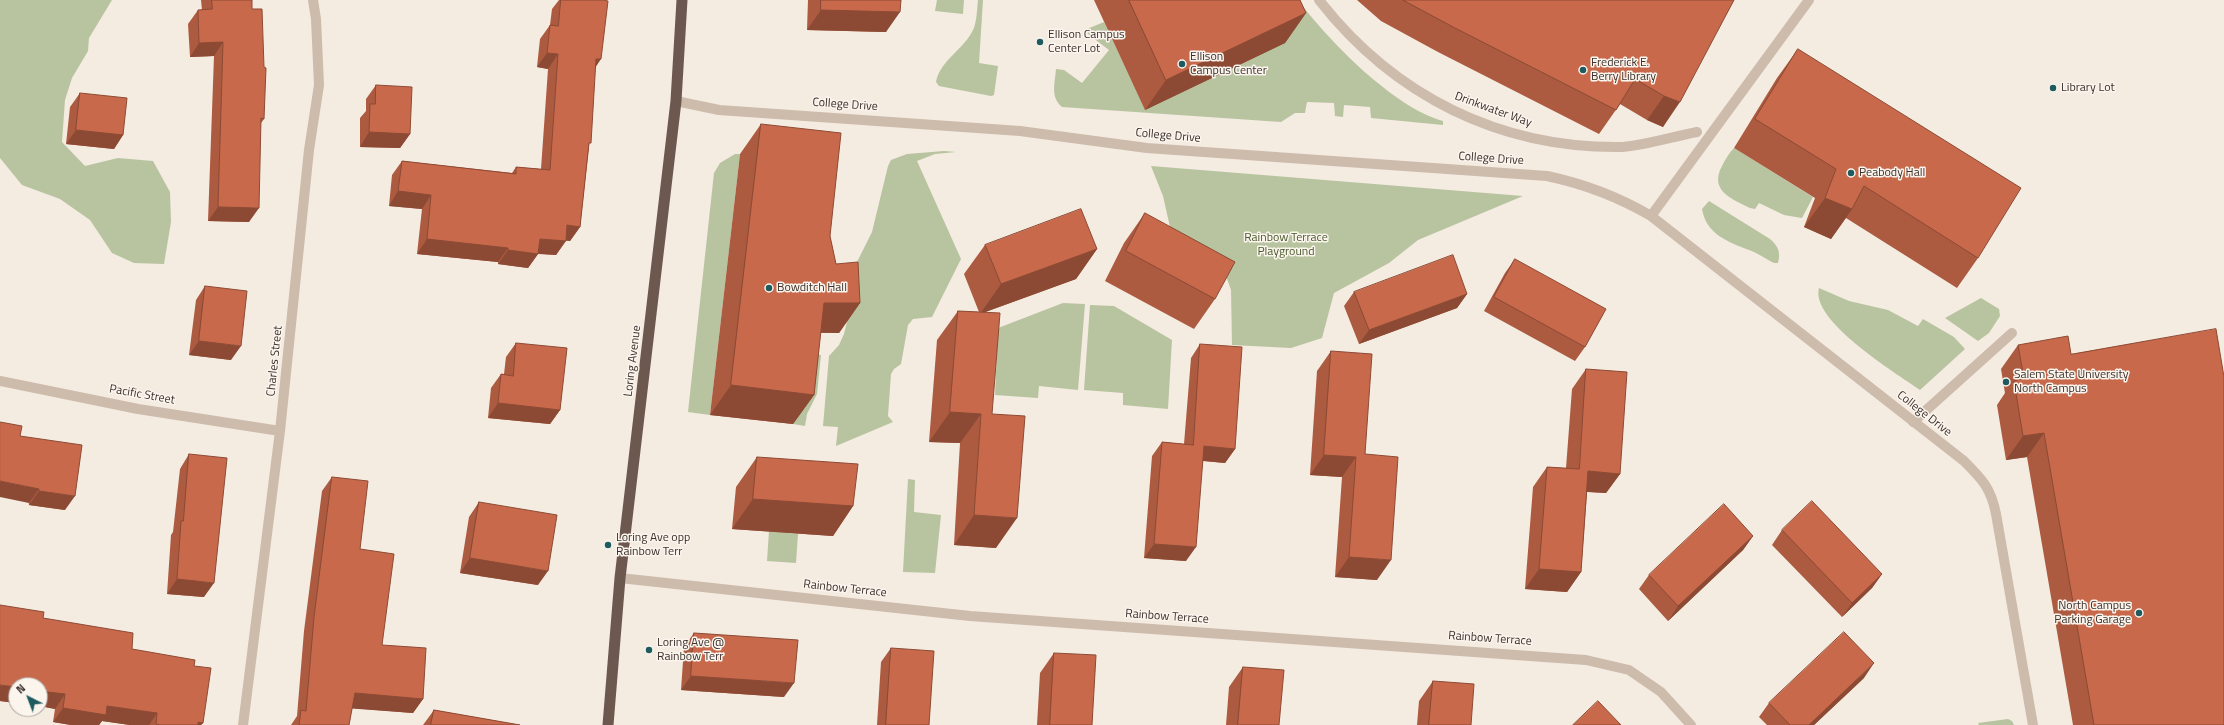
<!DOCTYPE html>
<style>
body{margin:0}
#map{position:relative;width:2224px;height:725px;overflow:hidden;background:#f4ebe1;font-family:"Titillium Web",sans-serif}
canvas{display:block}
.north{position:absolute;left:8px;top:677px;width:40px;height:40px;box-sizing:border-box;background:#fbf5ee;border:1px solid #aea6a0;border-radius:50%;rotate:318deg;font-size:11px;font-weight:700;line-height:16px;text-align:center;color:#3b302b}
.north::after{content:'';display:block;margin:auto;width:14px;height:18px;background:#1f5a5e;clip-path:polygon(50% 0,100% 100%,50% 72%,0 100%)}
</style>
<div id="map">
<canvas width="2224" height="725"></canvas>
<div class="north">N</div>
</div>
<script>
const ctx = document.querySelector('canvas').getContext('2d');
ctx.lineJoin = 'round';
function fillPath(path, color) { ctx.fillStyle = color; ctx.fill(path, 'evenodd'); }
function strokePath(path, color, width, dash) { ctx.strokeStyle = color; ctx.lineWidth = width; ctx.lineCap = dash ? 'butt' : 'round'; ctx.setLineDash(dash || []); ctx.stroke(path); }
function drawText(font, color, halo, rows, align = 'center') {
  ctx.font = font + ' "Titillium Web",sans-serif'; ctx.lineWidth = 3; ctx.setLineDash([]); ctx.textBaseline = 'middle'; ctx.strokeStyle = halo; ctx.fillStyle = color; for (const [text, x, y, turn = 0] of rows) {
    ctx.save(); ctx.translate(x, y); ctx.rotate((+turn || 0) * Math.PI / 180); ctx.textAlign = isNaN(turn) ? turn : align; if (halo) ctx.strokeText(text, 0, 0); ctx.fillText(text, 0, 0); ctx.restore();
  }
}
const green = new Path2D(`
 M 0,0 L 112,0 L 89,38 L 88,51 L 72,78 L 65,100 L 62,142 L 85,166 L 118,158 L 153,161 L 170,192 L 171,222 L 164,264 L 134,263 L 112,253 L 90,220 L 60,199 L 22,185 L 0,158 Z
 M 937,0 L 964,0 L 963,14 L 935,11 Z
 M 978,0 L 983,0 L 979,63 L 998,66 L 994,95 L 991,96 L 939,86 L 936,82 C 940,60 965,49 974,28 C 977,19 977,9 978,0 Z
 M 1298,0 C 1329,41 1393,107 1443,121 L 1443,125 L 1371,118 L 1370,107 L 1344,105 L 1343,117 L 1335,116 L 1334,103 L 1307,102 L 1305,113 L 1295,113 L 1281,122 L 1062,107 C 1050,97 1055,83 1056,69 L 1064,70 L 1082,83 L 1109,50 L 1088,34 L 1087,29 L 1104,22 L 1145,109 Z
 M 1734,148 L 1813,197 L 1802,218 L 1784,215 L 1759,203 L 1755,209 L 1750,208 C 1731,199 1709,190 1722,166 C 1725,160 1729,153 1734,148 Z
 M 944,151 L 956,152 L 935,154 L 917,161 L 961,259 L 932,317 L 913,319 L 908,325 L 901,364 L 894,369 L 891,374 L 888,416 L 893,422 L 836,446 L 838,427 L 823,426 L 829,356 L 839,345 L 844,334 L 847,322 L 846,309 L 855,266 L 872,232 L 888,166 L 891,160 L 907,154 Z
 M 735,154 L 740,154 L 710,415 L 688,412 L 714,173 L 720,163 Z
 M 1151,166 L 1523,196 L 1418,240 L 1389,263 L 1334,293 L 1322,338 L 1291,348 L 1232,345 L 1231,290 L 1225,273 L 1172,236 L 1163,196 Z
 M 1709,201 L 1770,239 C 1778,246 1781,252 1778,263 L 1774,263 C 1766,259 1758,253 1749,250 C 1728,242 1706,234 1702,209 Z
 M 1819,288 L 1849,301 L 1888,310 L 1918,326 L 1923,319 L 1954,337 L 1965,349 L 1920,390 C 1896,373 1810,321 1819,288 Z
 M 1981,298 L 1999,309 L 2000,316 L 1989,333 L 1978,341 L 1945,318 Z
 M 1063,303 L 1085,304 L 1078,390 L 1039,386 L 1038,398 L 995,395 L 998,328 Z
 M 1090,305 L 1114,306 L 1172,340 L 1168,409 L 1123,405 L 1123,393 L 1084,390 Z
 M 801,354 L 821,355 L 817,394 L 807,414 L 805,426 L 793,424 Z
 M 908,479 L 915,480 L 914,512 L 941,515 L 935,573 L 903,572 Z
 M 769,531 L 798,534 L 796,563 L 767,561 Z
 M 2008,719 L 2012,721 L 2014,725 L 1979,725 L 1978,723 Z`);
const service = new Path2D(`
 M 1913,422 L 2012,333`);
const pedestrian = new Path2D(`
 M 1319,0 C 1394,96 1500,149 1623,147 C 1642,146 1676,136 1697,132`);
const minor = new Path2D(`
 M 676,101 L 719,110 L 1020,131 L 1147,148 L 1547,176 C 1585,184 1617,196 1651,216 L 1964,461 C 1982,479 1991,488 1996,514 L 2033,725
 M 1651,216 L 1809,0
 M 0,381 L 138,409 L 280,431
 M 620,578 L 970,616 L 1586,660 L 1629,670 L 1661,692 L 1691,725
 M 243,725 L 280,431 L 309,150 L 319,85 L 316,19 L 313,0`);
const trunk = new Path2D(`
 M 608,725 L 620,578 L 676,101 L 682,0`);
const wall = new Path2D(`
 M 201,0 L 252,0 L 252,9 L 264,119 L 261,123 L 249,222 L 208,221 L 214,56 L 190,57 L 188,24 L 198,10 L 202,10 Z
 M 559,0 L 603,0 L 595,68 L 589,146 L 580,227 L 570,241 L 566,240 L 556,255 L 538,254 L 528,268 L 498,264 L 498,262 L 417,254 L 422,209 L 389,206 L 392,175 L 402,161 L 512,173 L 516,167 L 541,169 L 548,69 L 537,67 L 540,39 L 550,25 L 552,9 Z
 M 808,0 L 901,0 L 886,32 L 807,30 Z
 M 1094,0 L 1300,0 L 1306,13 L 1285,43 L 1145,110 Z
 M 1357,0 L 1734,0 L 1663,127 L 1647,120 L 1620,104 L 1599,134 L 1438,52 L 1381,21 Z
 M 1798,49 L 1978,258 L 1957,288 L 1846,218 L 1831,239 L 1804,227 L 1815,198 L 1734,148 L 1777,78 Z
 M 376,85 L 410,134 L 400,148 L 360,147 L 360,118 L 366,111 L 366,99 Z
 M 80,93 L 123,135 L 114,149 L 66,144 L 70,107 Z
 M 761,124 L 830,236 L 836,264 L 860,303 L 839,333 L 820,333 L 814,395 L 793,424 L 710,415 L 740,154 Z
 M 1145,213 L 1215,299 L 1194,329 L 1105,281 L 1124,243 Z
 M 985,245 L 1097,249 L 1076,279 L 985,312 L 992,414 L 996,548 L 954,545 L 960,443 L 929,442 L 937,340 L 958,311 L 979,312 L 964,274 Z
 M 1515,259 L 1585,347 L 1575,361 L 1484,311 L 1505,273 Z
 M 205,286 L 231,360 L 189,355 L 196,300 Z
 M 1354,292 L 1467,294 L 1457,308 L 1359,344 L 1344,306 Z
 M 516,343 L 560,410 L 550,424 L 488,418 L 491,388 L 501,374 L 504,374 L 506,357 Z
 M 1200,344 L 1235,449 L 1225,463 L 1203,461 L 1186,561 L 1144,558 L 1152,456 L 1162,442 L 1184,444 L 1191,358 Z
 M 2018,345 L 2071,354 L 2224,725 L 2073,725 L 2027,457 L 2006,460 L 1997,405 L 2005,393 L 2001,369 Z
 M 1331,351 L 1365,454 L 1377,580 L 1335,577 L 1342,477 L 1310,475 L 1317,371 Z
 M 1586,369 L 1620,474 L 1606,493 L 1587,492 L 1581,572 L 1567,592 L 1525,589 L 1533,487 L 1547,467 L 1566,468 L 1572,389 Z
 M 20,436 L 65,510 L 29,505 Z
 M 189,454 L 204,597 L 167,594 L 171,535 L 173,532 L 180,469 Z
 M 757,457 L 853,506 L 833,536 L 732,529 L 736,487 Z
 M 332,477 L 360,549 L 382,645 L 423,699 L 413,713 L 352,708 L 349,725 L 291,725 L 297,716 L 304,631 L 322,491 Z
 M 479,502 L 538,585 L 460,573 L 469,517 Z
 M 1782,530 L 1882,574 L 1872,588 L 1842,617 L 1772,545 Z
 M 1753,536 L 1743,550 L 1668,621 L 1639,589 L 1649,575 Z
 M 43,618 L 132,649 L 194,666 L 203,723 L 201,725 L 130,725 L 102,721 L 99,725 L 71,725 L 53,722 L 55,709 L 40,706 L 40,685 L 16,685 L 16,703 L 0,701 Z
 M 694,633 L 784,697 L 681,690 L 684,647 Z
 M 891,648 L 929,725 L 877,725 L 881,662 Z
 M 1054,653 L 1092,725 L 1037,725 L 1040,673 Z
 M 1243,667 L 1279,725 L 1226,725 L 1229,687 Z
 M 1864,678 L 1814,725 L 1767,725 L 1759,717 L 1769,703 Z
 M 1433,681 L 1471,725 L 1417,725 L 1419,701 Z
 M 434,710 L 520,725 L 423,725 Z`);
const shadedWall = new Path2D(`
 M 821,10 L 900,12 L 886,32 L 807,30 Z
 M 1306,13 L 1285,43 L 1145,110 L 1166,80 Z
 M 223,42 L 214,56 L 190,57 L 199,43 Z
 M 547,53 L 558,54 L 548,69 L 537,67 Z
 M 596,59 L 601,59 L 591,74 Z
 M 1664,96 L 1680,102 L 1663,127 L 1647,120 Z
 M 76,130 L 123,135 L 114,149 L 66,144 Z
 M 369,132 L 410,134 L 400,148 L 360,147 Z
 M 398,191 L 431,195 L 422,209 L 389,206 Z
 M 1825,198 L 1852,209 L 1831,239 L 1804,227 Z
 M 218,207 L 259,208 L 249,222 L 208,221 Z
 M 567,225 L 580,227 L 570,241 L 557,240 Z
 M 427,239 L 508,248 L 498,262 L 417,254 Z
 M 540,239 L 566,241 L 556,255 L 530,253 Z
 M 1097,249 L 1076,279 L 980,314 L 1001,284 Z
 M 508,250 L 538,254 L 528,268 L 498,264 Z
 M 1467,294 L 1457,308 L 1359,344 L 1369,330 Z
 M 824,303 L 860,303 L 839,333 L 803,332 Z
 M 199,341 L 241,346 L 231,360 L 189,355 Z
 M 731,385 L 814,395 L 793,424 L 710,415 Z
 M 498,403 L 560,410 L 550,424 L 488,418 Z
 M 950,412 L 981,414 L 960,443 L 929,442 Z
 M 2044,433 L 2027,457 L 2006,460 L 2023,436 Z
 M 1204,446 L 1235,449 L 1225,463 L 1194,460 Z
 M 1324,455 L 1356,457 L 1342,477 L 1310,475 Z
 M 1588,471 L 1620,474 L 1606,493 L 1574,491 Z
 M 0,481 L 39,489 L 29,503 L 0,497 Z
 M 39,491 L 75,496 L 65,510 L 29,505 Z
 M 753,499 L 853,506 L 833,536 L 732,529 Z
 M 974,515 L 1017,518 L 996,548 L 954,545 Z
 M 1753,536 L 1743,550 L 1668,621 L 1678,606 Z
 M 1154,544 L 1196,547 L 1186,561 L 1144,558 Z
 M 1349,557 L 1391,560 L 1377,580 L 1335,577 Z
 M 470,558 L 548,571 L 538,585 L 460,573 Z
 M 1539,569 L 1581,572 L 1567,592 L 1525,589 Z
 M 1882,574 L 1872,588 L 1842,617 L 1852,603 Z
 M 177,579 L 214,583 L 204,597 L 167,594 Z
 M 1874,663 L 1864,678 L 1814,725 L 1809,725 Z
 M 691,676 L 794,683 L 784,697 L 681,690 Z
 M 0,685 L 16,687 L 16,703 L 0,701 Z
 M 40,691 L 65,694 L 55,709 L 40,706 Z
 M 355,693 L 423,699 L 413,713 L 345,708 Z
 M 107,706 L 157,713 L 149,725 L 130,725 L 102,721 L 99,725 L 71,725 L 53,722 L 63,708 Z
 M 198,722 L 203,723 L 201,725 L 196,725 Z`);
const building = new Path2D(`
 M 212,0 L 252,0 L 252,9 L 262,9 L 264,67 L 266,68 L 264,119 L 261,118 L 259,208 L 218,207 L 223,42 L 199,43 L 198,10 L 212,9 Z
 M 561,0 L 603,0 L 608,1 L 601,59 L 596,59 L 591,143 L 589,143 L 580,227 L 567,225 L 566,241 L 540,239 L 538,254 L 508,250 L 508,248 L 427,239 L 431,195 L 398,191 L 402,161 L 516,174 L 516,167 L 550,170 L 558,54 L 547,53 L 550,25 L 558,26 Z
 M 821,0 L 901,0 L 900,12 L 821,10 Z
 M 1129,0 L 1300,0 L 1306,13 L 1166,80 Z
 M 1403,0 L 1734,0 L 1680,102 L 1664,96 L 1635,79 L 1616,110 L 1455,28 Z
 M 1798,49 L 2021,188 L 1978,258 L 1864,186 L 1852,209 L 1825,198 L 1836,169 L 1755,119 Z
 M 376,85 L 412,87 L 410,134 L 369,132 L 370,104 L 375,104 Z
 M 80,93 L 127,98 L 123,135 L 76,130 Z
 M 761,124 L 841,133 L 830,236 L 836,264 L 858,262 L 860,303 L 824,303 L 814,395 L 731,385 Z
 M 1081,209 L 1097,249 L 1001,284 L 985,245 Z
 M 1145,213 L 1235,262 L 1215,299 L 1126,251 Z
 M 1453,255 L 1467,294 L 1369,330 L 1354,292 Z
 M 1515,259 L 1606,309 L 1585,347 L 1494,297 Z
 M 205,286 L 247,291 L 241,346 L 199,341 Z
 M 958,311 L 1000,313 L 992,414 L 1025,416 L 1017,518 L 974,515 L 981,414 L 950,412 Z
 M 2216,329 L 2224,377 L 2224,725 L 2094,725 L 2044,433 L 2023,436 L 2014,381 L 2024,378 L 2018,345 L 2068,336 L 2071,354 Z
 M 516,343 L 567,348 L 560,410 L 498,403 L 501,374 L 513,376 Z
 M 1200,344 L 1242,347 L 1235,449 L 1204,446 L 1196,547 L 1154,544 L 1162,442 L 1193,445 Z
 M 1331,351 L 1372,354 L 1365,454 L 1398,457 L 1391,560 L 1349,557 L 1356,457 L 1324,455 Z
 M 1586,369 L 1627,372 L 1620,474 L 1588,471 L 1581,572 L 1539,569 L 1547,467 L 1579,469 Z
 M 0,422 L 22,426 L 20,436 L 82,445 L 75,496 L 39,491 L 39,489 L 0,481 Z
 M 189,454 L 227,458 L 214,583 L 177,579 L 181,521 L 183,521 Z
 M 757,457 L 858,464 L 853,506 L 753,499 Z
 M 332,477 L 368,481 L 360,549 L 394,554 L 382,645 L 426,648 L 423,699 L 355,693 L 349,725 L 299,725 L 301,710 L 306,711 L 314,617 Z
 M 1812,501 L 1882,574 L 1852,603 L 1782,530 Z
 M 479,502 L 557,515 L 548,571 L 470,558 Z
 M 1724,504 L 1753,536 L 1678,606 L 1649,575 Z
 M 0,605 L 44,612 L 43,618 L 133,633 L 132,649 L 195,660 L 194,666 L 211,668 L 203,723 L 198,722 L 198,725 L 160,725 L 156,724 L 157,713 L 107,706 L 106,715 L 63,708 L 65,694 L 40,691 L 40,685 L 16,685 L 16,687 L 0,685 Z
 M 1844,632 L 1874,663 L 1809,725 L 1790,725 L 1769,703 Z
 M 694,633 L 798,640 L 794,683 L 691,676 Z
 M 891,648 L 934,651 L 929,725 L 886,725 Z
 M 1054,653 L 1096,655 L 1092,725 L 1050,725 Z
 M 1243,667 L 1284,670 L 1279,725 L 1238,725 Z
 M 1433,681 L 1474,684 L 1471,725 L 1429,725 Z
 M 1598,701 L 1621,725 L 1573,725 Z
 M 434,710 L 520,725 L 431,725 Z`);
const markers = [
 [1040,42,4,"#1f5a5e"],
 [1182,64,4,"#1f5a5e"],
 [1583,70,4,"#1f5a5e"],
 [2053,88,4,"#1f5a5e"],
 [1851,173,4,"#1f5a5e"],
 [769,288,4,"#1f5a5e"],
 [2006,382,4,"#1f5a5e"],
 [608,545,4,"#1f5a5e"],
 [2139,613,4,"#1f5a5e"],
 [649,650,4,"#1f5a5e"]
];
const poiNames = [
 ["Ellison Campus",1048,35],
 ["Center Lot",1048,49],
 ["Ellison",1190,57],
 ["Campus Center",1190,71],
 ["Frederick E.",1591,63],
 ["Berry Library",1591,77],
 ["Library Lot",2061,88],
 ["Peabody Hall",1859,173],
 ["Bowditch Hall",777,288],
 ["Salem State University",2014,375],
 ["North Campus",2014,389],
 ["Loring Ave opp",616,538],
 ["Rainbow Terr",616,552],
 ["North Campus",2131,606,"right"],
 ["Parking Garage",2131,620,"right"],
 ["Loring Ave @",657,643],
 ["Rainbow Terr",657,657]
];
const streetNames = [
 ["College Drive",845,105,4],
 ["Drinkwater Way",1493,110,20],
 ["College Drive",1168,136,5],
 ["College Drive",1491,159,4],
 ["Charles Street",275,361,-84],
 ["Loring Avenue",633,361,-83],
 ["Pacific Street",142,395,10],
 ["College Drive",1924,414,38],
 ["Rainbow Terrace",845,589,6],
 ["Rainbow Terrace",1167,617,4],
 ["Rainbow Terrace",1490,639,4]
];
const parkNames = [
 ["Rainbow Terrace",1286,238],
 ["Playground",1286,252]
];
fillPath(green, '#b8c4a0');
strokePath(service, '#cdbbac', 10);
strokePath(pedestrian, '#cdbbac', 10);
strokePath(minor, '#cdbbac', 10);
strokePath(trunk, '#6c584f', 11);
fillPath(wall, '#ac5a40');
fillPath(shadedWall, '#8c4a34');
fillPath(building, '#c8694b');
strokePath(building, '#8c4a34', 1);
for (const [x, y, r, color] of markers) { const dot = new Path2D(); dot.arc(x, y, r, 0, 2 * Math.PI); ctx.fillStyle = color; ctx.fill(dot); strokePath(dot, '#fbf5ee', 1.5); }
drawText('12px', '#3b302b', '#fbf5ee', poiNames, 'left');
drawText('12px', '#3b302b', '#fbf5ee', streetNames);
drawText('12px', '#4a5a2e', '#fbf5ee', parkNames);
</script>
